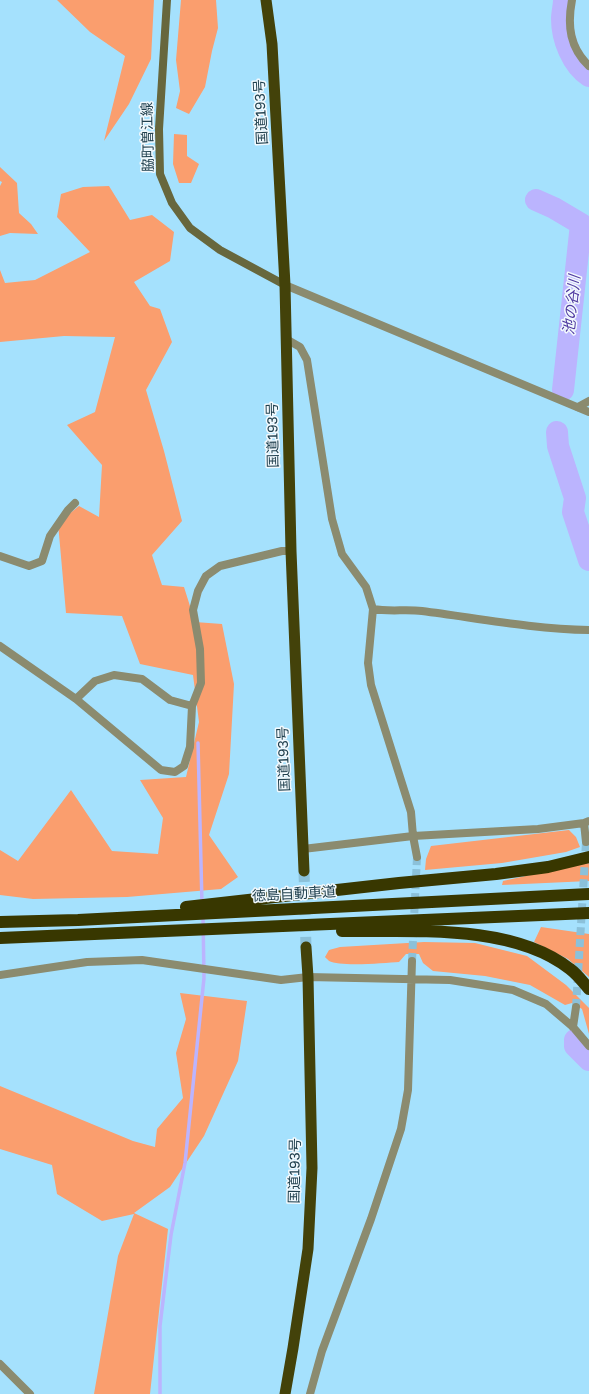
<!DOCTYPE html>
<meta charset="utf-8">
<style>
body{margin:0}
canvas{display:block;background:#a5e1fd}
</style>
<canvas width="589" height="1394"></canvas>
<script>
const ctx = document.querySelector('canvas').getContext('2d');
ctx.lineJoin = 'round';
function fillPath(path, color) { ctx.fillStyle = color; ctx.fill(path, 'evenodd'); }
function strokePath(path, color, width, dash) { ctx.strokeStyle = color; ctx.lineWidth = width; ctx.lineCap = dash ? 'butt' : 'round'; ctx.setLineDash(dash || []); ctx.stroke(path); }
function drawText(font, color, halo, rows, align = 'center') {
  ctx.font = font + ' "Golos Text","Noto Sans JP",sans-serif'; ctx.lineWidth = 3; ctx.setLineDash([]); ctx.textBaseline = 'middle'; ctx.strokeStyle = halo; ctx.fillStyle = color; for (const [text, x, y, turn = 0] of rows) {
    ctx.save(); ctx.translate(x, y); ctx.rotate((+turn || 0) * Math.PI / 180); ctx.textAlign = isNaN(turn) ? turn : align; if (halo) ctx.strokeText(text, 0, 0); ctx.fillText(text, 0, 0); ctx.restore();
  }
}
const green = new Path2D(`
 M 57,0 L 154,0 L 151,59 L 129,104 L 104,141 L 125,56 L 90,32 Z
 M 181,0 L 216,0 L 218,28 L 212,51 L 205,87 L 189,114 L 176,108 L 180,91 L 176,60 Z
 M 174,134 L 187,135 L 187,156 L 199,164 L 191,183 L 179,183 L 173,164 Z
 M 0,167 L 17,183 L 19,213 L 31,224 L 38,234 L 10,233 L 0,236 L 0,186 L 2,182 L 0,181 Z
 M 109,186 L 130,220 L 152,215 L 174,232 L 170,261 L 134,282 L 150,306 L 160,309 L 172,342 L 146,390 L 164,451 L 182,521 L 152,555 L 162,585 L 184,587 L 195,622 L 222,624 L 234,684 L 229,774 L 209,835 L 238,877 L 221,889 L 127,897 L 33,899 L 0,895 L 0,850 L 18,861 L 71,790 L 112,851 L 158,854 L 163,818 L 140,780 L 186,777 L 199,722 L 193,675 L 140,664 L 122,616 L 66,613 L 58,523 L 79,506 L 99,517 L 102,465 L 67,425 L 95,412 L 115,337 L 64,336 L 0,342 L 0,270 L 5,283 L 35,280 L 90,252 L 57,217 L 61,194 L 83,187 Z
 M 569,830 L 576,837 L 580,847 L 566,852 L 502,863 L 425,870 L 426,859 L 431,846 Z
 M 589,862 L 589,881 L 502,885 L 503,881 Z
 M 541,927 L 589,934 L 589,977 L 568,959 L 534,942 Z
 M 424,942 L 475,943 L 527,956 L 566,985 L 589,1008 L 589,1034 L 582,1009 L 572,1003 L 565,1005 L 530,985 L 485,976 L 433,971 L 423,963 L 419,954 L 406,954 L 399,962 C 385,963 340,967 329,961 C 328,960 326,958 325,957 L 329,950 L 340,947 Z
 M 180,993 L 247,1001 L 238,1061 L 204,1136 L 170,1187 L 134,1213 L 168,1229 L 150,1394 L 94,1394 L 118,1256 L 134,1214 L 102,1221 L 57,1194 L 52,1165 L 0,1149 L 0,1086 L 133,1141 L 155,1147 L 157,1129 L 183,1098 L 176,1053 L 186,1019 Z`);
const stream = new Path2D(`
 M 198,743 L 202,904
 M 160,1394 L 160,1326 L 171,1235 L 185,1163 L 204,978 L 203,916`);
const river = new Path2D(`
 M 564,0 C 564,6 562,13 562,19 C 562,39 572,65 589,76
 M 536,200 L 554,208 L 581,224 L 563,390
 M 557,432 L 558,446 L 575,498 L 573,512 L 589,560
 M 575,1040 L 575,1046 L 589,1060`);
const minorTunnel = new Path2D(`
 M 412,961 L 417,857
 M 576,1007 L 586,842`);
const trunkTunnel = new Path2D(`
 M 304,871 L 306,947`);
const minor = new Path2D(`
 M 572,0 C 567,26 570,48 589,66
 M 286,339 L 300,347 L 307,360 L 332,519 L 342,554 L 366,587 L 373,609 L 368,663 L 371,685 L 411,812 L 413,836 L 417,857
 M 578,407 L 589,401
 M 0,556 L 29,566 L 42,561 L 50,536 L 68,510 L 75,503
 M 373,609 C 389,612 406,609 422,611 C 477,618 533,629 589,630
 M 0,646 L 76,699 L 161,770 L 175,772 L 184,766 L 190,747 L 192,706
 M 76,699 L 95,681 L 114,675 L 142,679 L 170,700 L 192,706 L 201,683 L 200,649 L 193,610 L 198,591 L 206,576 L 220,566 L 282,551 L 291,551
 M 584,823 L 586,842
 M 303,849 L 413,836 L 538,829 L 584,823 L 589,821
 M 0,975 L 87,962 L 142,960 L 281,980 L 308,977 L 450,980 L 513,990 L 546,1004 L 573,1027 L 589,1046
 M 573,1027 L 576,1007
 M 0,1364 L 30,1394
 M 310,1394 L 322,1351 L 371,1219 L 401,1129 L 408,1090 L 412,961`);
const tertiary = new Path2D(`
 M 285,285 L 589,412`);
const secondary = new Path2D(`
 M 167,0 L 159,129 L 160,174 L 172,203 L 190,228 L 220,250 L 285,285`);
const trunk = new Path2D(`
 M 266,0 L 272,44 L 285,285 L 291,551 L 304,871
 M 285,1394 L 293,1348 L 308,1249 L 312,1168 L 308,977 L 306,947`);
const motorway = new Path2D(`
 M 186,907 L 399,883 L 496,874 L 548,867 L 589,857
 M 0,922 L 78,920 L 589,894
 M 342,931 C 412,932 512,923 570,969 C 577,974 583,982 589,989
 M 0,938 L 589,913`);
const streetNames = [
 ["国道193号",261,112,-93],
 ["脇町曽江線",148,137,-91],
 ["国道193号",273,435,-91],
 ["国道193号",284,759,-92],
 ["徳島自動車道",294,894,-3],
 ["国道193号",295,1171,-89]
];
const waterNames = [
 ["池の谷川",572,305,-84]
];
fillPath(green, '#fa9e6e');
strokePath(stream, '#bbb4fe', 3.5);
strokePath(river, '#bbb4fe', 22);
strokePath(minorTunnel, '#8bc1da', 8, [8, 4]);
strokePath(trunkTunnel, '#8bc1da', 11, [11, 5.5]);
strokePath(minor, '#8b8b6f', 8);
strokePath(tertiary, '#8b8b6f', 8);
strokePath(secondary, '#67673d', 8);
strokePath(trunk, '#43420a', 11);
strokePath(motorway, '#383700', 12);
drawText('14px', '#21414f', '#f2f9fd', streetNames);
drawText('italic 15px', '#503aa1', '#f2f9fd', waterNames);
</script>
